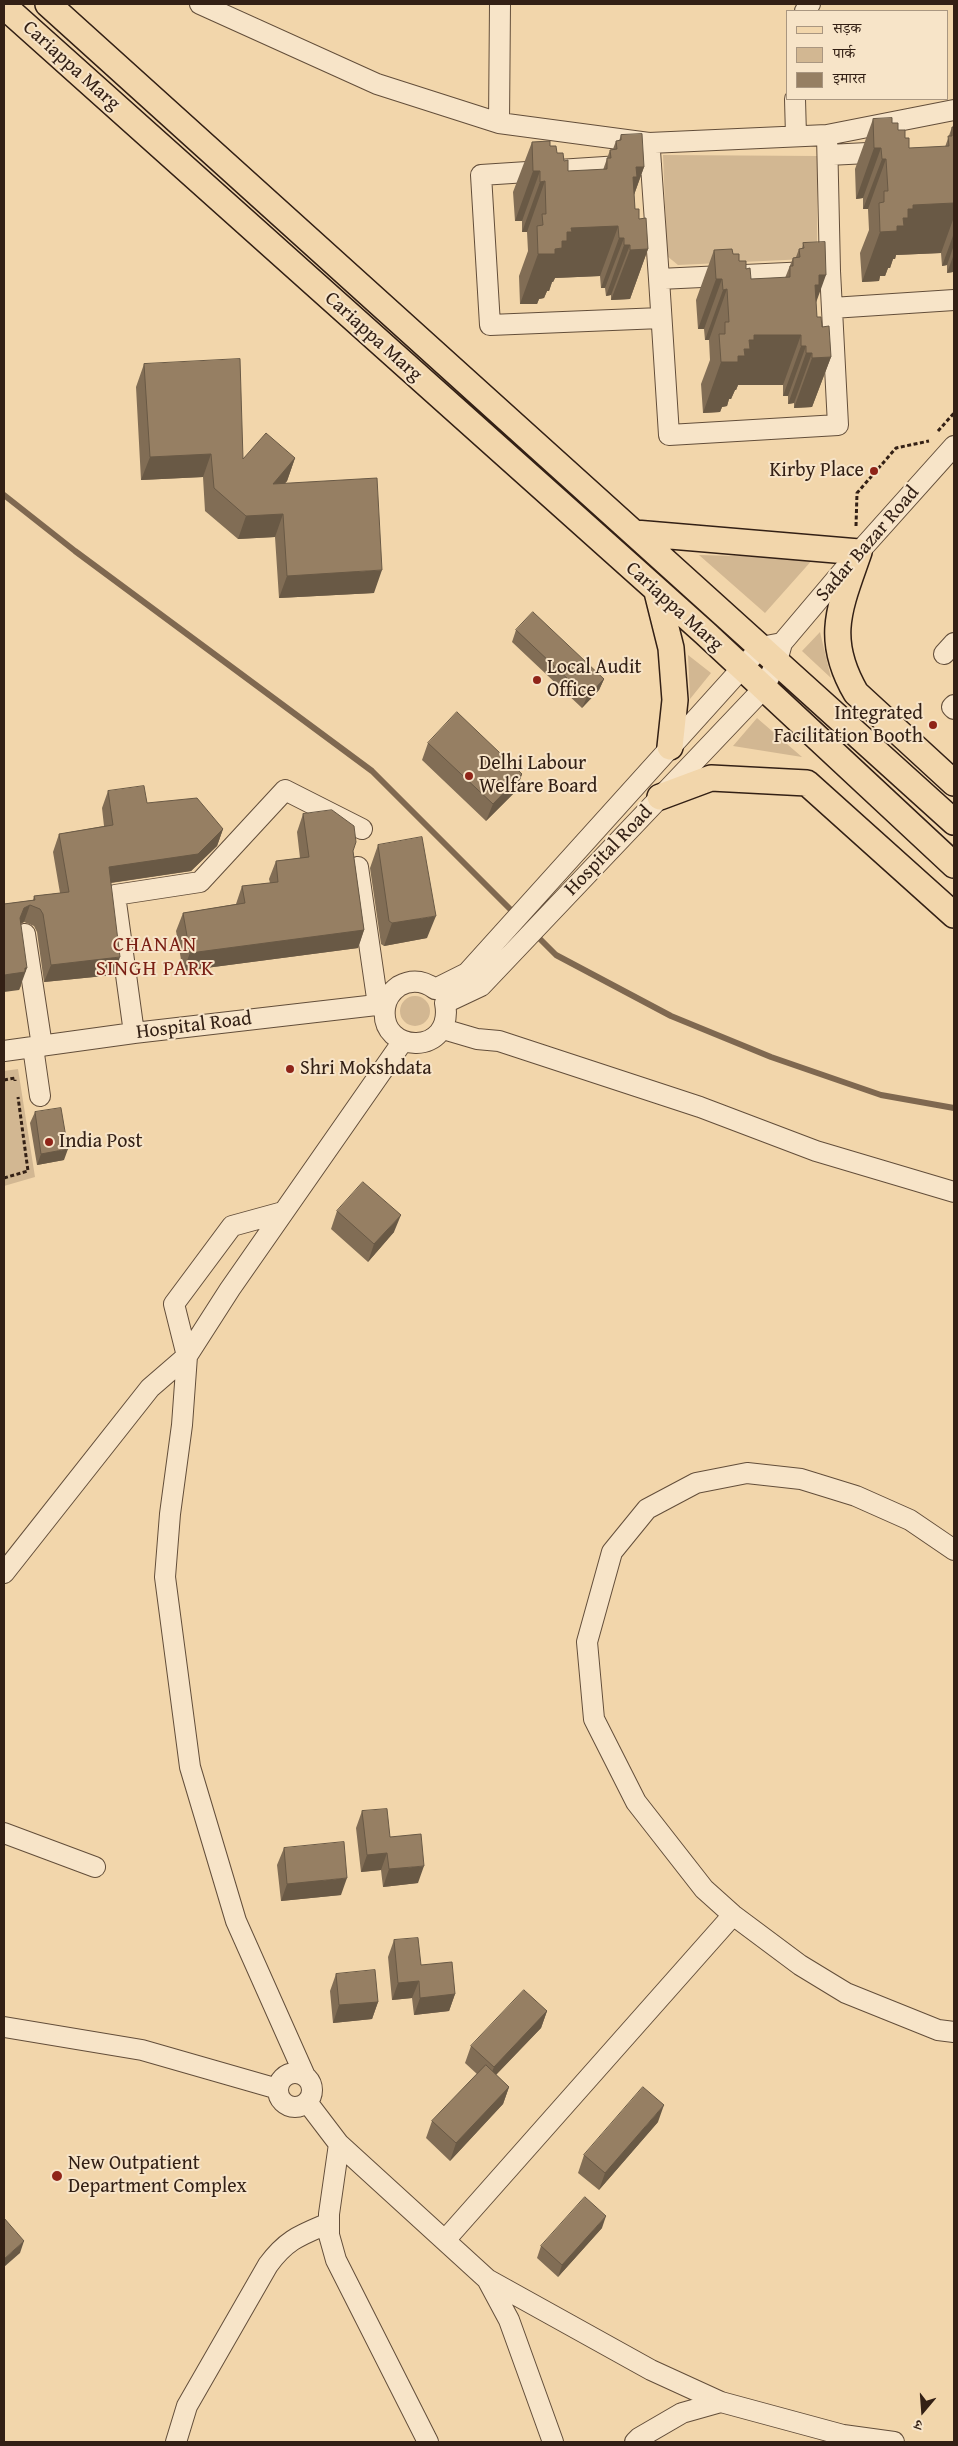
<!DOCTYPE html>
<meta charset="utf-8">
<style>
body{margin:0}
#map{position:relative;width:958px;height:2446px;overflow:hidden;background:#f2d6ab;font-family:"Gentium Book Plus","Noto Serif Devanagari",serif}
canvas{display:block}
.frame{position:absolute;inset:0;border:5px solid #332015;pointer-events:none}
.legend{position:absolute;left:786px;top:10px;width:162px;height:90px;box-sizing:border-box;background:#f7e4c8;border:1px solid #a99680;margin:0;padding:6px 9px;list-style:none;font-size:15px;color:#332015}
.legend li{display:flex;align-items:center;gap:10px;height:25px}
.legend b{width:25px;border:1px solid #a99680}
.north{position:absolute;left:898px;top:2386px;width:50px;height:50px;-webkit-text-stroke:4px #f7e4c8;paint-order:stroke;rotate:198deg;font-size:14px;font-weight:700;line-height:20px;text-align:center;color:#332015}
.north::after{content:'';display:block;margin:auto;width:18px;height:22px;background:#332015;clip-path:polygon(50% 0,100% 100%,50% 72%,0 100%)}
</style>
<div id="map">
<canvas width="958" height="2446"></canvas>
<div class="frame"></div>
<ul class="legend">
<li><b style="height:6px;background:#f2d6ab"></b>सड़क</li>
<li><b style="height:14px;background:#d2b792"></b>पार्क</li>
<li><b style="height:14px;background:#967f63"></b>इमारत</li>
</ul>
<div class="north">उ</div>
</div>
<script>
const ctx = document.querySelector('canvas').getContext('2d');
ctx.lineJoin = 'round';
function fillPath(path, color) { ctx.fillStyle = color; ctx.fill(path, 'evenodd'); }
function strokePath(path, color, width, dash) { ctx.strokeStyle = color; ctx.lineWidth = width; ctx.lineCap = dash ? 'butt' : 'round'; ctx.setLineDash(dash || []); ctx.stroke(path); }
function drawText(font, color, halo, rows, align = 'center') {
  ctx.font = font + ' "Gentium Book Plus",serif'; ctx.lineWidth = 4; ctx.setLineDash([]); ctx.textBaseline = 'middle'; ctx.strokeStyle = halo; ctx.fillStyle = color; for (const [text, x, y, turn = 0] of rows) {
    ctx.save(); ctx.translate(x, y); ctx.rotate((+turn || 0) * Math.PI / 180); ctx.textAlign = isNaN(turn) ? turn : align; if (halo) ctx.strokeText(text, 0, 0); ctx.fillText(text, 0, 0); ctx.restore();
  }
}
const green = new Path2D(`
 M 663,155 L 817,156 L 817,250 L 806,259 L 678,265 L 667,256 Z
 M 699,555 L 814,558 L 765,613 Z
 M 820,632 L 831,678 L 802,651 Z
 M 688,655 L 711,673 L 690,699 Z
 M 757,718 L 802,757 L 733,746 Z
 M400 1011a15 15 0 1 1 30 0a15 15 0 1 1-30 0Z
 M 18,1069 L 35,1177 L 4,1186 L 4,1071 Z`);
const stream = new Path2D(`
 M 4,495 L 75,551 L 372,771 L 556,955 L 671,1016 L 771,1057 L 881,1095 L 954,1108`);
const path = new Path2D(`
 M 938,431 L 954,413
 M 856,526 L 857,493 L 896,448 L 929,441
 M 4,1080 L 15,1078 L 15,1081
 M 4,1178 L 28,1171 L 18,1097`);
const minor = new Path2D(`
 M 200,4 L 377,84 L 499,123 L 649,143 L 827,135 L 954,110
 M 805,11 L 810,4
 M 795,99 L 796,136
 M 499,123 L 500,4
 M 650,151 L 659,279 L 830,271 L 827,135
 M 828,155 L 888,152
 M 651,164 L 481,175 L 490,325 L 661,318
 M 659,279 L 669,435 L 838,425 L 830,271
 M 832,308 L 954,300
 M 782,643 L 761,647 L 467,973 L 435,989 C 424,981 412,979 399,986 C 392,991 386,999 385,1008 C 379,1055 455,1056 445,1003 L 481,986 L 764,688 L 777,661 L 782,643 L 859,552 L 954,446
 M 944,654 L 954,643
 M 954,705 L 952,707 L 954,709
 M 358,867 L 378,1005
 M 25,934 L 42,1046
 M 443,1029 L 477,1039 L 499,1041 L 700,1107 L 816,1151 L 954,1192
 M 134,1033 L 115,895 L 200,882 L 285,790 L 362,829
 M 33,1047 L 40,1096
 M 4,1051 L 134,1033 L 385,1004
 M 954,1550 L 910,1520 L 856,1496 L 801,1479 L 747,1473 L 696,1483 L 647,1509 L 612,1552 L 587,1642 L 594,1719 L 636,1802 L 704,1889 L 733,1915 L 800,1965 L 846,1993 L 938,2030 L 954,2032
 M 4,1573 L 150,1388 L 187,1356 L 174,1304 L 232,1226 L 283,1212
 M 4,1833 L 95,1867
 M 4,2027 L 142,2050 L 278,2089
 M278 2090a17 17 0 1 1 34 0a17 17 0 1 1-34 0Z
 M 305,2076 L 236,1921 L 190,1767 L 165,1577 L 170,1514 L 182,1425 L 187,1356 L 230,1289 L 403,1041
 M 307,2102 L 339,2144 L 487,2279 L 509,2320 L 553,2442
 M 339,2144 L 329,2214 L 329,2235 L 336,2260 L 428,2442
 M 446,2239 L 733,1915
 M 487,2279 L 651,2370 L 721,2402 L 843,2435 L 894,2442
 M 176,2442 L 187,2406 L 268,2265 C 287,2239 301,2235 329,2223
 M 635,2442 L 639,2438 L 682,2413 L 721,2402`);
const major = new Path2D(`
 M 48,4 L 954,822
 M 4,6 L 705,633 L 954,865
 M 635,533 L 859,552 C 840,607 824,638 856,693 L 954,783
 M 657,592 L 671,648 L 675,700 L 670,747
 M 660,797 L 711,778 L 807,783 L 954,915`);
const wall = new Path2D(`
 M 873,119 L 892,123 L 905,138 L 909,148 L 945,147 L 952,127 L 954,127 L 954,278 L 953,278 L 953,272 L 947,273 L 947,265 L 942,266 L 941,253 L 896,255 L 895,259 L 893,259 L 890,268 L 888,268 L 885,276 L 880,276 L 879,281 L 862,282 L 860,253 L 869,230 L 868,209 L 863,209 L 863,198 L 856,199 L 855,169 Z
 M 621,135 L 644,167 L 634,195 L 635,209 L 639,219 L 648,249 L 630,299 L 611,300 L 611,295 L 606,296 L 605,288 L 601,288 L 600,276 L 555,278 L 553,282 L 552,282 L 549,291 L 547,291 L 544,298 L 539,299 L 537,304 L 520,304 L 519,276 L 528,251 L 527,232 L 522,232 L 522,221 L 515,221 L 513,192 L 532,142 L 550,146 L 564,161 L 568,171 L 603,170 L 610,150 L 613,149 L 616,141 L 619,141 Z
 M 803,243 L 816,303 L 817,317 L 822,327 L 831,357 L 812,407 L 794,408 L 794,403 L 788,404 L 788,396 L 783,396 L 783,385 L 738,385 L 736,390 L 735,390 L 731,399 L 729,399 L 727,406 L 722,407 L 720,412 L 703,413 L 701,384 L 710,360 L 709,340 L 705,340 L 704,329 L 698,329 L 696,300 L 714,250 L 733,254 L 746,269 L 751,279 L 785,278 L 793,258 L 796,257 L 799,249 L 802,249 Z
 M 144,364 L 243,459 L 295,458 L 287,481 L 285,483 L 374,593 L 279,598 L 275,537 L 238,539 L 205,511 L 203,477 L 141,480 L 136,387 Z
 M 516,630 L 604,679 L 599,690 L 582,708 L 512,642 Z
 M 428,743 L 522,774 L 516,791 L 486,821 L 422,760 Z
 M 108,791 L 223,829 L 217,846 L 191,871 L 111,883 L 114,975 L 44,982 L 37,932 L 34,926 L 24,922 L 21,924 L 21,986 L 19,990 L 4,904 L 33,900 L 34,896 L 60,893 L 53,852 L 59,834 L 104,826 L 102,808 Z
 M 303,814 L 353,851 L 364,930 L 358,948 L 183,971 L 176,931 L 183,913 L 236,904 L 242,886 L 270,883 L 269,879 L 276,861 L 300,858 L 297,832 Z
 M 378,845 L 427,938 L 384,946 L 381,944 L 370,868 Z
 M 35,1112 L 64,1160 L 37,1165 L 30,1123 Z
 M 337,1211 L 394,1232 L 368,1262 L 331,1229 Z
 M 362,1811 L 390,1837 L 418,1883 L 383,1887 L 381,1870 L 361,1872 L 356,1828 Z
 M 284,1848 L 341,1895 L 281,1901 L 277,1865 Z
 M 394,1940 L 421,1965 L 455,1994 L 449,2011 L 414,2015 L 412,1998 L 392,2000 L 388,1957 Z
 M 336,1974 L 378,2002 L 372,2019 L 333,2023 L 330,1991 Z
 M 547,2011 L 541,2028 L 496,2075 L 509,2087 L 503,2104 L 450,2161 L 426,2138 L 432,2121 L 477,2074 L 465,2063 L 471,2046 Z
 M 658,2122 L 599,2190 L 578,2173 L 584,2155 Z
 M 602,2228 L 558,2277 L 537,2258 L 541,2246 Z`);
const shadedWall = new Path2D(`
 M 874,148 L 881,148 L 863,198 L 856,199 Z
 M 882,159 L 886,159 L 868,209 L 863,209 Z
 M 636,167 L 644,167 L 626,217 L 619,227 L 618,227 L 600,276 L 555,278 L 553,282 L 552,282 L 549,291 L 547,291 L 544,298 L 539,299 L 537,304 L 520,304 L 538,254 L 555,249 L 562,241 L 567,232 Z
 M 533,171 L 540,171 L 522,221 L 515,221 Z
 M 545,181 L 527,232 L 522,232 L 540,182 Z
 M 954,203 L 954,217 L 941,253 L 896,255 L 895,259 L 893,259 L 890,268 L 888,268 L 885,276 L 880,276 L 879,281 L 862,282 L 880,232 L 897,226 L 903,218 L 908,209 L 913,205 Z
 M 954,233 L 954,245 L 947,265 L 942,266 Z
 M 619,238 L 624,238 L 605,288 L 601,288 Z
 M 624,245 L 630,245 L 611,295 L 606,296 Z
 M 648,249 L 630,299 L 611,300 L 630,250 Z
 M 954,254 L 954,268 L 953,272 L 947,273 Z
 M 819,275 L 826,275 L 808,325 L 801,335 L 783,385 L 738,385 L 736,390 L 735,390 L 731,399 L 729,399 L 727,406 L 722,407 L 720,412 L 703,413 L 721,362 L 738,356 L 744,349 L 749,340 L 754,335 Z
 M 716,279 L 722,279 L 704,329 L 698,329 Z
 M 727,289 L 709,340 L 705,340 L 723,290 Z
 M 801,346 L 806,346 L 788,396 L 783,396 Z
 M 806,353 L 812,353 L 794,403 L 788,404 Z
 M 831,357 L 812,407 L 794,408 L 812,358 Z
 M 211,454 L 203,477 L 141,480 L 150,457 Z
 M 295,458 L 287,481 L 265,506 L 273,484 Z
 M 283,514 L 275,537 L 238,539 L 246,516 Z
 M 382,570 L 374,593 L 279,598 L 287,576 Z
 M 604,679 L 599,690 L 582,708 L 587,697 Z
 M 522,774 L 516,791 L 486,821 L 493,804 Z
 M 223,829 L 217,846 L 191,871 L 102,884 L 109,867 Z
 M 30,905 L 24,922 L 17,925 L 24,908 Z
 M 436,916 L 427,938 L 384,946 L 392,923 Z
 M 364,930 L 358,948 L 183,971 L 190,953 Z
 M 120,957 L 114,975 L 44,982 L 51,965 Z
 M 25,968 L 27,968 L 19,990 L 4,992 L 4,975 Z
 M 68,1149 L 64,1160 L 37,1165 L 41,1154 Z
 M 401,1215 L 394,1232 L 368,1262 L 374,1244 Z
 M 387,1853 L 381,1870 L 361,1872 L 367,1855 Z
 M 424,1866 L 418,1883 L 383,1887 L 389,1869 Z
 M 347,1878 L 341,1895 L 281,1901 L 287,1884 Z
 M 419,1981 L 412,1998 L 392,2000 L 398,1983 Z
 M 455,1994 L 449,2011 L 414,2015 L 420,1998 Z
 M 378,2002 L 372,2019 L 333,2023 L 339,2005 Z
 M 547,2011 L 541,2028 L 487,2084 L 494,2067 Z
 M 509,2087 L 503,2104 L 450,2161 L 456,2143 Z
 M 664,2105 L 658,2122 L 599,2190 L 605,2173 Z
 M 606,2216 L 602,2228 L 558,2277 L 562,2265 Z
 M 24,2241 L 20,2253 L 4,2267 L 4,2259 Z`);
const building = new Path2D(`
 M 892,118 L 892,123 L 898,123 L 898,130 L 905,130 L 905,138 L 909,138 L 909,148 L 949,146 L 948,136 L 952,136 L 952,127 L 954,127 L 954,203 L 913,205 L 913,209 L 908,209 L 908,218 L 903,218 L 904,226 L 897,226 L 897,231 L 880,232 L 879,203 L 884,202 L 884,191 L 888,191 L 886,159 L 882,159 L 881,148 L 874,148 L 873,119 Z
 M 642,134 L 644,167 L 636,167 L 637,177 L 633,177 L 635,209 L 639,209 L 639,219 L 646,218 L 648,249 L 630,250 L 630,245 L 624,245 L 624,238 L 619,238 L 618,226 L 571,228 L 572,232 L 567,232 L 567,241 L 562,241 L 562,248 L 555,249 L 555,254 L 538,254 L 537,226 L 543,225 L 542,214 L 546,214 L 545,181 L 540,182 L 540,171 L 533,171 L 532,142 L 550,141 L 550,146 L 556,146 L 557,153 L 563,153 L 564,161 L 568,160 L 568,171 L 607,169 L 607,158 L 611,158 L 610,150 L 617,149 L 616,141 L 621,140 L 621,135 Z
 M 825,242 L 826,275 L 819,275 L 819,285 L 815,285 L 817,317 L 821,317 L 822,327 L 829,326 L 831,357 L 812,358 L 812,353 L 806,353 L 806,346 L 801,346 L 801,335 L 754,335 L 754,340 L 749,340 L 750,349 L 744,349 L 745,356 L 738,356 L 738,362 L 721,362 L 719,334 L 725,334 L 725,322 L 729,322 L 727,289 L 723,290 L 722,279 L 716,279 L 714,250 L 732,249 L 733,254 L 739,254 L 739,261 L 746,261 L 746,269 L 750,268 L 751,279 L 790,277 L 790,266 L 793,266 L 793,258 L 800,257 L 799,249 L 804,248 L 803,243 Z
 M 240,359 L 243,459 L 266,433 L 295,458 L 273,484 L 377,478 L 382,570 L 287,576 L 283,514 L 246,516 L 214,488 L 211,454 L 150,457 L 144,364 Z
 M 533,612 L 604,679 L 587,697 L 516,630 Z
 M 457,712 L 522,774 L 493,804 L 428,743 Z
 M 144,786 L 147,803 L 197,798 L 223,829 L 198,854 L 109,867 L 120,957 L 51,965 L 43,914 L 40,909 L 30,905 L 24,908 L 20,918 L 27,968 L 25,968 L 25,972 L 4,975 L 4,904 L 35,900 L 34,896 L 69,892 L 59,834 L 113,825 L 108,791 Z
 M 332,810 L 354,826 L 356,842 L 353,851 L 364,930 L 190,953 L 183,913 L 245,903 L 242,886 L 278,882 L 276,861 L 309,857 L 303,814 Z
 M 422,837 L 436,916 L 392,923 L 389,921 L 378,845 Z
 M 61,1108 L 68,1149 L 41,1154 L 35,1112 Z
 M 363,1182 L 401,1215 L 374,1244 L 337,1211 Z
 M 387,1809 L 390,1837 L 421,1834 L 424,1866 L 389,1869 L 387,1853 L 367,1855 L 362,1811 Z
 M 344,1842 L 347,1878 L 287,1884 L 284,1848 Z
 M 418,1938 L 421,1965 L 452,1962 L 455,1994 L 420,1998 L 419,1981 L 398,1983 L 394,1940 Z
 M 375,1970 L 378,2002 L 339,2005 L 336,1974 Z
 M 524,1990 L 547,2011 L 494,2067 L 471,2046 Z
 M 486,2065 L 509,2087 L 456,2143 L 432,2121 Z
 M 643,2087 L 664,2105 L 605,2173 L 584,2155 Z
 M 585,2197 L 606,2216 L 562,2265 L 541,2246 Z
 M 4,2218 L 24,2241 L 4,2259 Z`);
const markers = [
 [874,471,5,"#8f2418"],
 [537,680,5,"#8f2418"],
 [933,725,5,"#8f2418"],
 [469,776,5,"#8f2418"],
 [290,1069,5,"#8f2418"],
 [49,1142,5,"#8f2418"],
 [57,2176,6,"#8f2418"]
];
const streetNames = [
 ["Cariappa Marg",71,66,42],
 ["Cariappa Marg",373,337,42],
 ["Sadar Bazar Road",868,544,-49],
 ["Cariappa Marg",674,607,42],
 ["Hospital Road",609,851,-46],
 ["Hospital Road",194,1026,-7]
];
const poiNames = [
 ["Kirby Place",864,471,"right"],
 ["Local Audit",547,668],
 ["Office",547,691],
 ["Integrated",923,714,"right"],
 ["Facilitation Booth",923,737,"right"],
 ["Delhi Labour",479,764],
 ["Welfare Board",479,787],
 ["Shri Mokshdata",300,1069],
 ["India Post",59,1142],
 ["New Outpatient",68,2164],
 ["Department Complex",68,2187]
];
const neighbourhoodNames = [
 ["CHANAN",155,946],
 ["SINGH PARK",155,970]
];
fillPath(green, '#d2b792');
strokePath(stream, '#7f6850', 6);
strokePath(minor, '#634e3a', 22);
strokePath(major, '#332015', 28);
strokePath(path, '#332015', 3, [4, 2.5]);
strokePath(minor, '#f7e4c8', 20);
strokePath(major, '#f2d6ab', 25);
fillPath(wall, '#816d55');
fillPath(shadedWall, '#695945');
fillPath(building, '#967f63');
strokePath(building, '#695945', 1);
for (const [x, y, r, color] of markers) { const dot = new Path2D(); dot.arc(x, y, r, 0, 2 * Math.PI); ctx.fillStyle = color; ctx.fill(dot); strokePath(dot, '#f7e4c8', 2); }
drawText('20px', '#332015', '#f7e4c8', streetNames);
drawText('20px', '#332015', '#f7e4c8', poiNames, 'left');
ctx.letterSpacing = '1px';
drawText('21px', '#7a1f14', '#f7e4c8', neighbourhoodNames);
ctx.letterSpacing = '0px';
</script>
